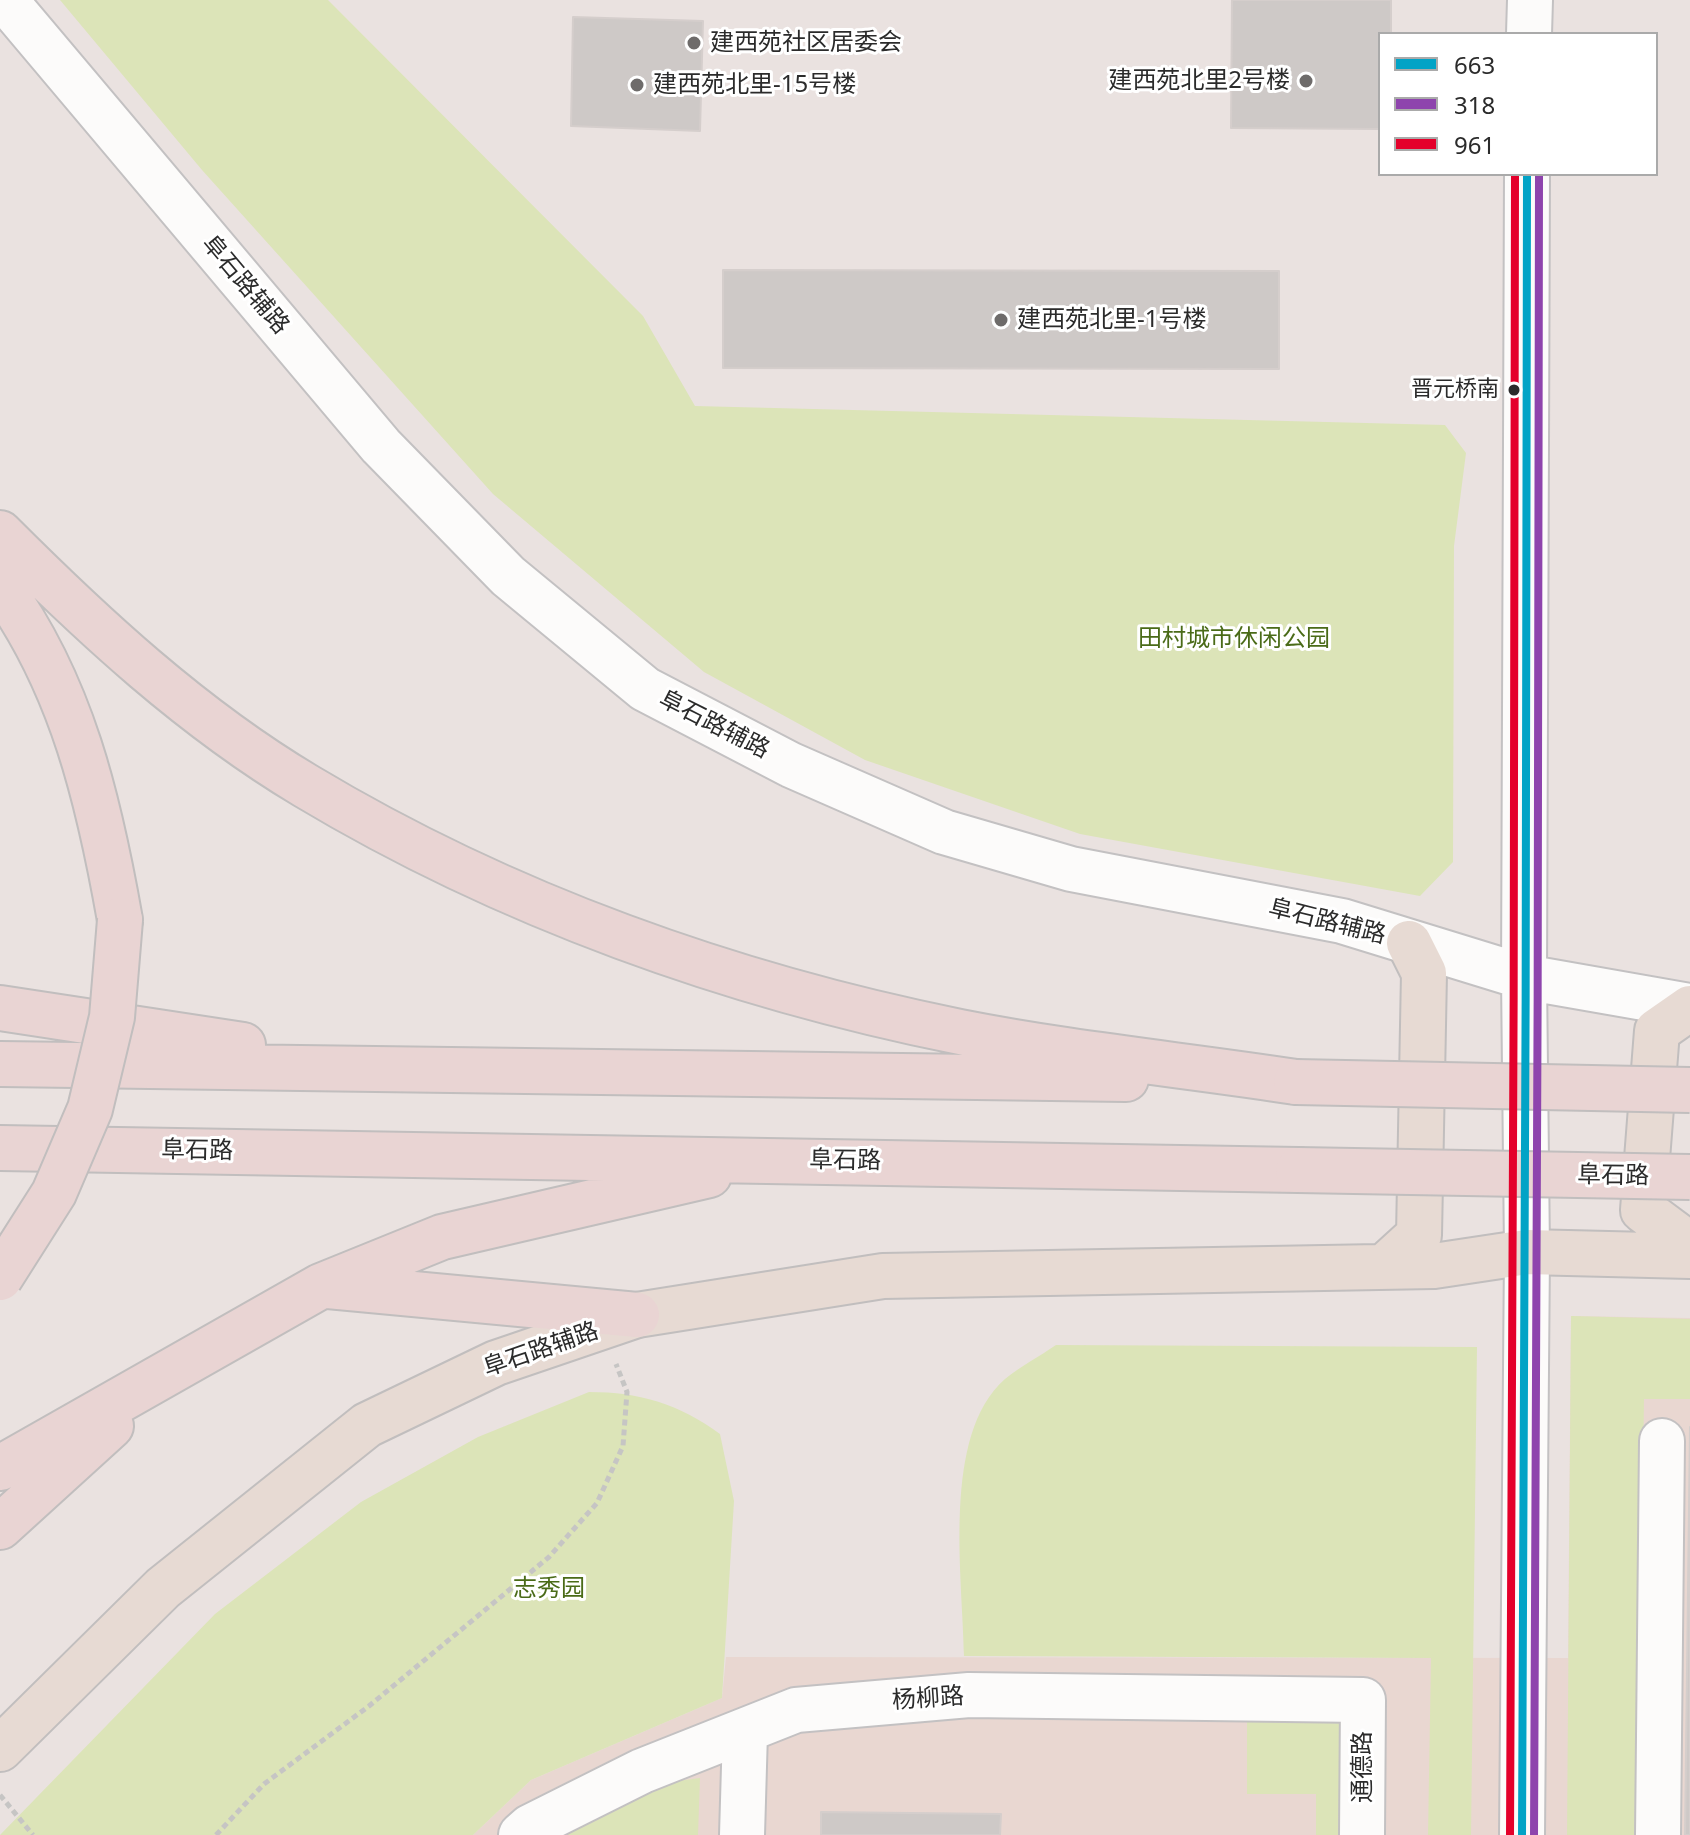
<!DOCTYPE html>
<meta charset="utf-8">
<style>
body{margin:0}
#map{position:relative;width:1690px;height:1835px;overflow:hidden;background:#eae2e0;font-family:"Noto Sans",sans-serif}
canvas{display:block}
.legend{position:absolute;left:1378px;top:32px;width:280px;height:144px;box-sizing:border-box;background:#fff;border:2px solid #aaa;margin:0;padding:10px 14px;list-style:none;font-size:24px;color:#2b2b2b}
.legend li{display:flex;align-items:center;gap:16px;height:40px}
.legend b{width:40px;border:2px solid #aaa}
</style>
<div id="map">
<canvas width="1690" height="1835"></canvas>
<ul class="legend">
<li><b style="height:10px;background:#02a3c6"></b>663</li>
<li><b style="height:10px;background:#8e44ad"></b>318</li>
<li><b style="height:10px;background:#e4002b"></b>961</li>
</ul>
</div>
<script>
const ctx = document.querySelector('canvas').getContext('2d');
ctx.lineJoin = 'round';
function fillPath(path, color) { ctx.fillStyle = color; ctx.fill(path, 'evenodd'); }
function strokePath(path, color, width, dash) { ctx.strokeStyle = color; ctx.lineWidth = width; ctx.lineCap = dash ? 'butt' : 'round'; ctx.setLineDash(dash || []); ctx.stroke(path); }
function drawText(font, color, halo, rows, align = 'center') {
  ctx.font = font + ' "Noto Sans","Noto Sans SC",sans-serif'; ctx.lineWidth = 6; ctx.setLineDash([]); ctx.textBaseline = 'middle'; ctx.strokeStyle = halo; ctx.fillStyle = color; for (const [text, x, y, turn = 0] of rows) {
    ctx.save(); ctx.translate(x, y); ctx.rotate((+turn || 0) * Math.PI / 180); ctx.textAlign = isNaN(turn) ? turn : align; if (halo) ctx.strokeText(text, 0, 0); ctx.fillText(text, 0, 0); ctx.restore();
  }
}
const education = new Path2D(`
 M 1571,1316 L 1690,1318 L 1690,1835 L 473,1835 L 531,1780 L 722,1698 L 726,1657 L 1568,1658 Z`);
const green = new Path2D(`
 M 60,0 L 328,0 L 643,316 L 695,406 L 1445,425 L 1466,453 L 1454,546 L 1453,862 L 1420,896 L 1080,834 L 865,760 L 704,672 L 493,494 L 202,170 Z
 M 1571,1316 L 1690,1319 L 1690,1399 L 1644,1399 L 1638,1835 L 1567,1835 Z
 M 1056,1345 L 1477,1347 L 1471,1835 L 1428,1835 L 1431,1658 L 964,1656 C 963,1577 941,1435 1005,1379 C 1021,1366 1040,1356 1056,1345 Z
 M 589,1392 C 640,1392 679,1404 720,1434 L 734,1501 L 722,1698 L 531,1780 L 473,1835 L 0,1835 L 215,1614 L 361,1502 L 478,1437 Z
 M 1247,1714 L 1349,1715 L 1349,1835 L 1316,1835 L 1316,1794 L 1247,1794 Z
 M 700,1778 L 698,1835 L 566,1835 L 662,1783 Z`);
const building = new Path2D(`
 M 1232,0 L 1391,0 L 1391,34 L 1380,34 L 1380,129 L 1231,128 Z
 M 573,17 L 703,21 L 700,131 L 571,126 Z
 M 723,270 L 1279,271 L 1279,369 L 723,368 Z
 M 1690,1427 L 1690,1835 L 1685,1835 Z
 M 821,1812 L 1001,1814 L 1000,1835 L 821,1835 Z`);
const path = new Path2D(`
 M 0,1795 L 33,1835
 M 216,1835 L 264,1784 L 369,1706 L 549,1557 L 597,1503 L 623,1446 L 627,1392 L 616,1364`);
const minor = new Path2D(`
 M 5,0 L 381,446 L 508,576 L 645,689 L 791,765 L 944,832 L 1071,869 L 1342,921 L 1524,977 L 1690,1006
 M 1529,34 L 1530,0
 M 521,1835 L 530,1827 L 642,1771 L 796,1710 L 969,1695 L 1363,1700 L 1362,1835
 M 742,1835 L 745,1732
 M 1522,1835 L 1527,1252 L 1524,977 L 1527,174
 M 1658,1835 L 1662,1441`);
const major = new Path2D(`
 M 1690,1008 L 1657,1031 L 1643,1210 L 1690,1245
 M 1385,1266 L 1419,1235 L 1424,973 L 1409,943
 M 0,1749 L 163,1588 L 367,1425 L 496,1363 L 637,1315 L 883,1276 L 1434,1266 L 1527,1252 L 1690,1256`);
const highway = new Path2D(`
 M 0,533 C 93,626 192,718 306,786 C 506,906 732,986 960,1032 C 1071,1054 1185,1065 1296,1082
 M 0,586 C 72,685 99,801 120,920
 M 0,1008 L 243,1045
 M 0,1064 L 1126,1079
 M 0,1148 L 1298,1170
 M 328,1286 L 637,1315
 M 0,1468 L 321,1286 L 442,1237 L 709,1175
 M 0,1527 L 111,1426`);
const highwayBridge = new Path2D(`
 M 1296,1082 L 1690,1090
 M 1298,1170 L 1690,1177
 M 0,1278 L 54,1193 L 90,1109 L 112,1017 L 120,920`);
const bus1 = new Path2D(`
 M 1522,1835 C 1527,1281 1525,728 1527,174`);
const bus2 = new Path2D(`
 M 1534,1835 C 1539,1281 1537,728 1539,174`);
const bus3 = new Path2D(`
 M 1510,1835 C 1515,1281 1513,728 1515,174`);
const markers = [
 [694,43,8,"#6e6b6a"],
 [1306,81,8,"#6e6b6a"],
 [637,85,8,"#6e6b6a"],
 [1001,320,8,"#6e6b6a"],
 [1514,390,7,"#2b2b2b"]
];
const busNames = [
 ["晋元桥南",1499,390]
];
const poiNames = [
 ["建西苑社区居委会",710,43],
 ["建西苑北里2号楼",1290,81,"right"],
 ["建西苑北里-15号楼",653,85],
 ["建西苑北里-1号楼",1017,320]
];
const streetNames = [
 ["阜石路辅路",245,285,50],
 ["阜石路辅路",714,725,27],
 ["阜石路辅路",1327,922,14],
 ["阜石路",197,1151,1],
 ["阜石路",845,1161,1],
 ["阜石路",1613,1176,1],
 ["阜石路辅路",541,1350,-19],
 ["杨柳路",928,1699,-4],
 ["通德路",1363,1767,-90]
];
const parkNames = [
 ["田村城市休闲公园",1234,639],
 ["志秀园",549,1589]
];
fillPath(education, '#e9d7d1');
fillPath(green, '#dce4b8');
fillPath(building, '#cec9c7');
strokePath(building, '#d5cecc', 2);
strokePath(minor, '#c3c1c2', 48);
strokePath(major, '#c1bebe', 48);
strokePath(highway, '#c1bebe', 48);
strokePath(path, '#c6c5c4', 5, [6, 4]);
strokePath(minor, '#fcfbfa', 44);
strokePath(major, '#e7dad3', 44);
strokePath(highway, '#e9d4d3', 44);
strokePath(highwayBridge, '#c1bebe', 48, []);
strokePath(highwayBridge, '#e9d4d3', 44);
strokePath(bus1, '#02a3c6', 8);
strokePath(bus2, '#8e44ad', 8);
strokePath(bus3, '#e4002b', 8);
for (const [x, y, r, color] of markers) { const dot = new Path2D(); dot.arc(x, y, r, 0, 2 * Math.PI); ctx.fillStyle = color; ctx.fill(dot); strokePath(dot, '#fff', 3); }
drawText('22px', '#2b2b2b', '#fff', busNames, 'right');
drawText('24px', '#2b2b2b', '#fff', poiNames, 'left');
drawText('24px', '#2b2b2b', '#fff', streetNames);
drawText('24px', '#4a6b18', '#fff', parkNames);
</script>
